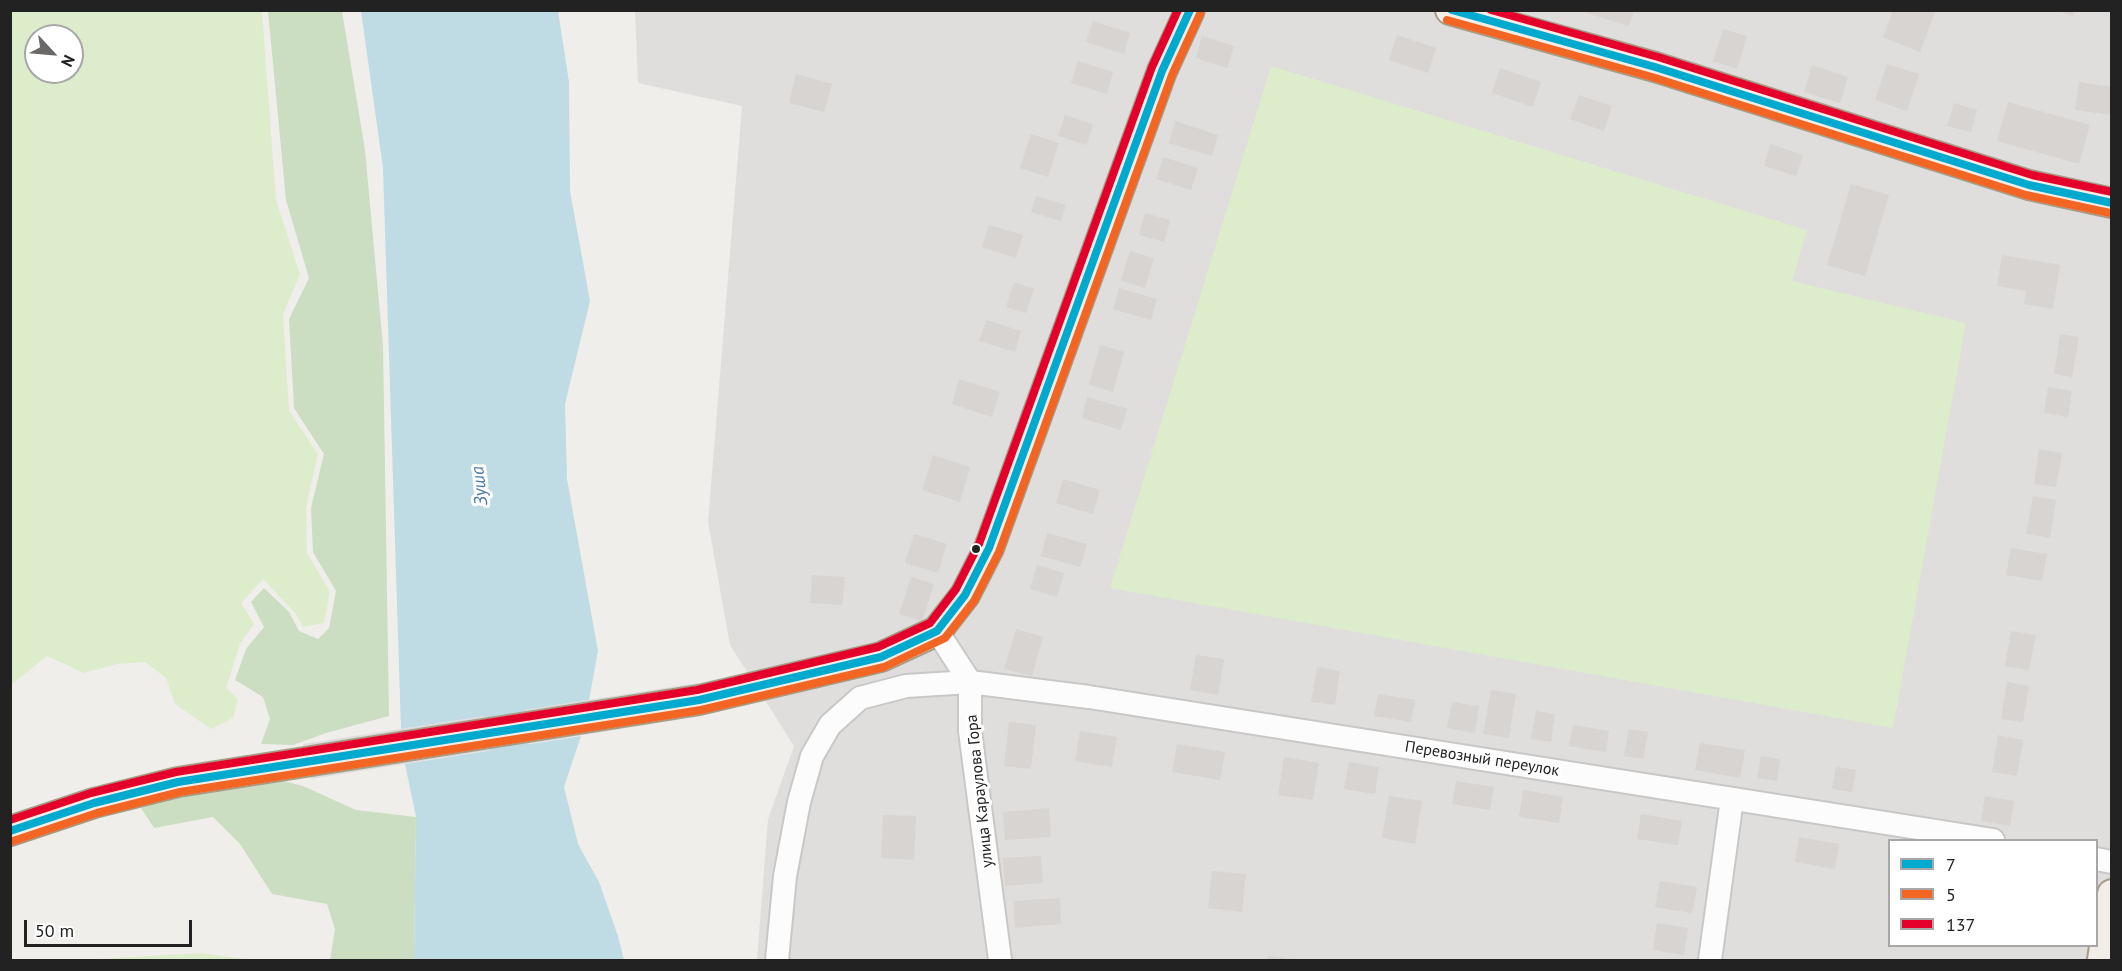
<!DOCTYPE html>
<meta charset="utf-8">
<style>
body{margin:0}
#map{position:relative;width:2122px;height:971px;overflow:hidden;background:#f0eeeb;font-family:"PT Sans",sans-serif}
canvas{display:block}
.frame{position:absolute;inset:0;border:12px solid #222;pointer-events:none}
.legend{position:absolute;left:1888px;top:839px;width:210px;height:108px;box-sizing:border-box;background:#fff;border:2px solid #a7a7a7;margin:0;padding:8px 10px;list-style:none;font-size:18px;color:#222}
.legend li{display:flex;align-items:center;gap:12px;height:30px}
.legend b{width:30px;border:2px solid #a7a7a7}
.north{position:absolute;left:24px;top:24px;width:60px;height:60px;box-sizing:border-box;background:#fff;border:2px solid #a7a7a7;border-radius:50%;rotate:116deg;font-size:16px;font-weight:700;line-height:24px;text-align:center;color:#222}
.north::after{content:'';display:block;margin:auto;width:21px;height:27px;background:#6a6968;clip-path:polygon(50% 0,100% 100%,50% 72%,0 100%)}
.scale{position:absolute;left:24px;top:920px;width:168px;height:27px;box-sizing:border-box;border:3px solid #222;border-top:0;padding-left:8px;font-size:18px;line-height:21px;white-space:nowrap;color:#222;-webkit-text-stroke:4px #fff;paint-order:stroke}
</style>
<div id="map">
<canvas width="2122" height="971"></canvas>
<div class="frame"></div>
<ul class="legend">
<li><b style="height:8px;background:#00a9ce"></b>7</li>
<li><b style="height:8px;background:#f26522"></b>5</li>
<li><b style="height:8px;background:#e4002b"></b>137</li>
</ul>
<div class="north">N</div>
<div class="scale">50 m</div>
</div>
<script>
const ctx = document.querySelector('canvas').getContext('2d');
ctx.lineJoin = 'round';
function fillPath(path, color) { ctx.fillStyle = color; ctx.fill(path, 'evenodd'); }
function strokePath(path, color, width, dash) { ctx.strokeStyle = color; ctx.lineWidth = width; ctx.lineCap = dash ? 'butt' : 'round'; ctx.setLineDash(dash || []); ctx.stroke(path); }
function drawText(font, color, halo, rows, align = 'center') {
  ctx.font = font + ' "PT Sans",sans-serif'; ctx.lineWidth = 6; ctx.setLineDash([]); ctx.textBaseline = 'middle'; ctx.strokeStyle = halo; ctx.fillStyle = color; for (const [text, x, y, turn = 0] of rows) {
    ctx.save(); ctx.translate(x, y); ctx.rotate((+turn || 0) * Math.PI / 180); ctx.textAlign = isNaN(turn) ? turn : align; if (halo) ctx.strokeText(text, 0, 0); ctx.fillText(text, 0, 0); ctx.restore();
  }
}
const residential = new Path2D(`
 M 635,11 L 2111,11 L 2111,960 L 757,960 L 768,819 L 794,746 L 730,645 L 708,522 L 742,106 L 638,83 ZM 1890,840 L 2096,840 L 2096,946 L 1890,946 Z`);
const grass = new Path2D(`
 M 11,10 L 262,11 L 276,200 L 300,274 L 283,315 L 289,411 L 318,454 L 306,508 L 307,553 L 330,592 L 324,623 L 303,627 L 295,613 L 263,579 L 241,603 L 254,624 L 240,644 L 226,688 L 238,699 L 233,718 L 211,729 L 175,704 L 166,678 L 145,662 L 117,664 L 84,673 L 47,656 L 11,685 ZM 36,36 L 72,36 L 72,72 L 36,72 Z
 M 1271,66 L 1807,230 L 1792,281 L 1966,323 L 1893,728 L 1110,588 Z
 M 200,953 L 252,960 L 83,960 Z`);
const forest = new Path2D(`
 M 268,11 L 342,11 L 365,150 L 383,346 L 389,716 L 326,733 L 293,745 L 261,744 L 270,719 L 263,697 L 235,680 L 246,649 L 264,627 L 251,602 L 264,588 L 289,612 L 299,631 L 318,639 L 329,628 L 336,591 L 313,552 L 311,508 L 324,454 L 294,408 L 289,319 L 309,278 L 286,200 Z
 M 280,780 L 303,786 L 356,810 L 416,817 L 414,960 L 330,960 L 335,929 L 327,904 L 272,894 L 240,844 L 213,817 L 154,828 L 141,808 L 190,788 Z`);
const water = new Path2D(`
 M 361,11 L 558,11 L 569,82 L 570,191 L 590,301 L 565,404 L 567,479 L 598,651 L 589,700 L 401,729 L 383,168 Z
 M 581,736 L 564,787 L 578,844 L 599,882 L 618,936 L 624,960 L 414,960 L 416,817 L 405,764 Z`);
const pier = new Path2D(`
 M 698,683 L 701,716 L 311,779 L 303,744 Z`);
const river = new Path2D(`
 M 499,657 L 515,802`);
const building = new Path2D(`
 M 1588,10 L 1634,10 L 1629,26 L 1587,13 Z
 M 1893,10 L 1936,10 L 1920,52 L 1883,37 Z
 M 2055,10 L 2075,10 L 2073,16 Z
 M 1093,21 L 1130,33 L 1124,54 L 1086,42 Z
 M 1723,29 L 1747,36 L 1737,69 L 1713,61 Z
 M 1397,35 L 1436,48 L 1428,73 L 1389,60 Z
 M 1202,36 L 1234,46 L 1227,68 L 1196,58 Z
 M 1078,61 L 1113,72 L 1107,94 L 1071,83 Z
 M 1887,64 L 1919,74 L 1907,111 L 1875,100 Z
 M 1812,65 L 1848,77 L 1840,103 L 1804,92 Z
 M 1500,68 L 1541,82 L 1533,107 L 1492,93 Z
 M 796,74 L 832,84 L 824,112 L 789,103 Z
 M 2079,82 L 2112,87 L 2112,115 L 2075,110 Z
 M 1579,95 L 1612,106 L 1604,131 L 1570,119 Z
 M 2008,102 L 2090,125 L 2079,164 L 1997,141 Z
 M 1954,103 L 1977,110 L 1971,132 L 1947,126 Z
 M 1065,115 L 1093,124 L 1087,145 L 1058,136 Z
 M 1175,121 L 1218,135 L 1212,156 L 1169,143 Z
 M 1031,134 L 1059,143 L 1048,177 L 1020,168 Z
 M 1770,144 L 1803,155 L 1796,176 L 1764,166 Z
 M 1163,157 L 1198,168 L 1191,190 L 1156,179 Z
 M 1851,184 L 1889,195 L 1865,276 L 1827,265 Z
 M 1036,196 L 1066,205 L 1061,221 L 1031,212 Z
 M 1145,213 L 1170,220 L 1164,242 L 1139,235 Z
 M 989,225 L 1023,235 L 1016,258 L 982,247 Z
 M 1130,251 L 1154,258 L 1145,288 L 1121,281 Z
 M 2002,255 L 2060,265 L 2053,309 L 2024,304 L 2026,291 L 1997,286 Z
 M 1014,282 L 1034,289 L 1026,313 L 1006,307 Z
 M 1119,288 L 1157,299 L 1151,320 L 1113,309 Z
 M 986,320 L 1021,331 L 1015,352 L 979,341 Z
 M 2060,334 L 2079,337 L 2072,377 L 2054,374 Z
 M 1100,345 L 1124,352 L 1113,392 L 1089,385 Z
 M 959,379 L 1000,392 L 992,417 L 952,404 Z
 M 2048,387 L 2072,391 L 2068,417 L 2044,413 Z
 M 1087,397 L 1127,409 L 1121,430 L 1082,418 Z
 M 2039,449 L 2062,453 L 2056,487 L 2034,484 Z
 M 933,455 L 970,467 L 960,502 L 922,490 Z
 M 1063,479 L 1100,490 L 1093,514 L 1056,503 Z
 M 2033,496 L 2056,500 L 2050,538 L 2026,534 Z
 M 1047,533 L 1087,544 L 1080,567 L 1041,556 Z
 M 914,534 L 947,544 L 938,573 L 905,563 Z
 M 2011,548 L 2047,554 L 2042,581 L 2006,575 Z
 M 1037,565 L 1064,573 L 1057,597 L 1030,589 Z
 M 812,575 L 845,577 L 842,605 L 810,603 Z
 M 911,577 L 934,584 L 922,621 L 899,614 Z
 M 1016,629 L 1043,637 L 1032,676 L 1004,669 Z
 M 2011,631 L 2036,635 L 2029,670 L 2005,666 Z
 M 1196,655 L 1224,659 L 1218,695 L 1190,690 Z
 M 1317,667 L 1340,671 L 1335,705 L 1311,702 Z
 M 2007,682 L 2029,686 L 2023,722 L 2001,719 Z
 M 1491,690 L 1516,694 L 1509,738 L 1483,734 Z
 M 1378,694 L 1415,700 L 1411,722 L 1374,716 Z
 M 1452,702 L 1479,706 L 1475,733 L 1447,728 Z
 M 1536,711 L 1555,714 L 1551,742 L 1531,739 Z
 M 1009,722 L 1036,725 L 1031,769 L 1004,766 Z
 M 1573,725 L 1609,731 L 1606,752 L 1569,746 Z
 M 1629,729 L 1648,732 L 1643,759 L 1624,756 Z
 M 1080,731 L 1117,737 L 1112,767 L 1075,761 Z
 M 1998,735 L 2023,740 L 2017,776 L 1992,772 Z
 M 1700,743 L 1745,750 L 1740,778 L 1695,770 Z
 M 1177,744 L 1225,752 L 1220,780 L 1172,772 Z
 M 1761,756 L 1780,759 L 1777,781 L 1757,778 Z
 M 1284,757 L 1319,763 L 1313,800 L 1278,795 Z
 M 1349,762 L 1379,767 L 1375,794 L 1344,789 Z
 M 1836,767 L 1856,770 L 1852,792 L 1832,789 Z
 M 1456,781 L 1494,787 L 1490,810 L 1452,804 Z
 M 1523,790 L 1563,797 L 1559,823 L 1519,817 Z
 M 1389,796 L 1422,801 L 1415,844 L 1382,838 Z
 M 1985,796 L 2014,801 L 2010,826 L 1981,821 Z
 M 1049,808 L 1051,837 L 1005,840 L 1003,812 Z
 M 1641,814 L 1682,821 L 1678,845 L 1637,839 Z
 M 883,815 L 916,816 L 914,860 L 881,858 Z
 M 1799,837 L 1839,844 L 1835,869 L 1795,862 Z
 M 1041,856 L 1043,883 L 1005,886 L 1003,858 Z
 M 1212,871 L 1246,874 L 1242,912 L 1208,908 Z
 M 1660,881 L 1697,887 L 1692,913 L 1655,907 Z
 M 1060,898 L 1061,924 L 1015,928 L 1014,901 Z
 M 1657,923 L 1688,928 L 1684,955 L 1653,950 Z
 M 1268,956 L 1290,959 L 1290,960 L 1267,960 Z`);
const minor = new Path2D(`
 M 937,631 L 970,682 L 970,731 L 1000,960
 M 2096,859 L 2112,862
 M 777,960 L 785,876 L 799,802 L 812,756 L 830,725 L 860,698 L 906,686 L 970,682 L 1089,697 L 1993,840
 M 1710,960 L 1732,799`);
const major = new Path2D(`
 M 1450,10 L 1655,67 L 2029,185 L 2112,203
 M 10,831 L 94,803 L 178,782 L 699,700 L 881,657 L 937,631 L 965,595 L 989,548 L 1162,71 L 1190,10
 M 2102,960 L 2112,894`);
const bus1 = new Path2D(`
 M 1452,10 L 1655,67 L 2029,185 L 2112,203
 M 10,831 L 94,803 L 178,782 L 699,700 L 881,657 L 937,631 L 965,595 L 989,548 L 1162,71 L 1190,10`);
const bus2 = new Path2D(`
 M 1447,20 L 1652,77 L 2026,195 L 2110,213
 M 13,841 L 97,813 L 180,792 L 701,710 L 884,667 L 945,638 L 974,601 L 999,552 L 1172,75 L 1200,14`);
const bus3 = new Path2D(`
 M 1491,10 L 1658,57 L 2032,175 L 2112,192
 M 10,820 L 91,793 L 176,772 L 697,690 L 878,647 L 930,623 L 956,589 L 979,544 L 1152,67 L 1178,10`);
const markers = [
 [976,549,5,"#222"]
];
const streetNames = [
 ["Перевозный переулок",1482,759,9],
 ["улица Караулова Гора",980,791,-96]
];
const waterNames = [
 ["Зуша",480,486,-96]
];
fillPath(residential, '#dfdedc');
fillPath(grass, '#ddeccb');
fillPath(forest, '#cbdec1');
fillPath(water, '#bfdbe3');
fillPath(pier, '#dedddd');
strokePath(river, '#bfdbe3', 40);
fillPath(building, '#d7d4d2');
strokePath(minor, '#c9c8c7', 26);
strokePath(major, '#a79c86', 32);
strokePath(minor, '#fdfcfc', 22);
strokePath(major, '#f3ede7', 28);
strokePath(bus1, '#00a9ce', 8);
strokePath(bus2, '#f26522', 8);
strokePath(bus3, '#e4002b', 8);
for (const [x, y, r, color] of markers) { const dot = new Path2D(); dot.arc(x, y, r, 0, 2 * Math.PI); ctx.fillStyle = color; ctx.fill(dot); strokePath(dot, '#fff', 2); }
drawText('16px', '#222', '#fff', streetNames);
drawText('italic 18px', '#4a7aab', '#fff', waterNames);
</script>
